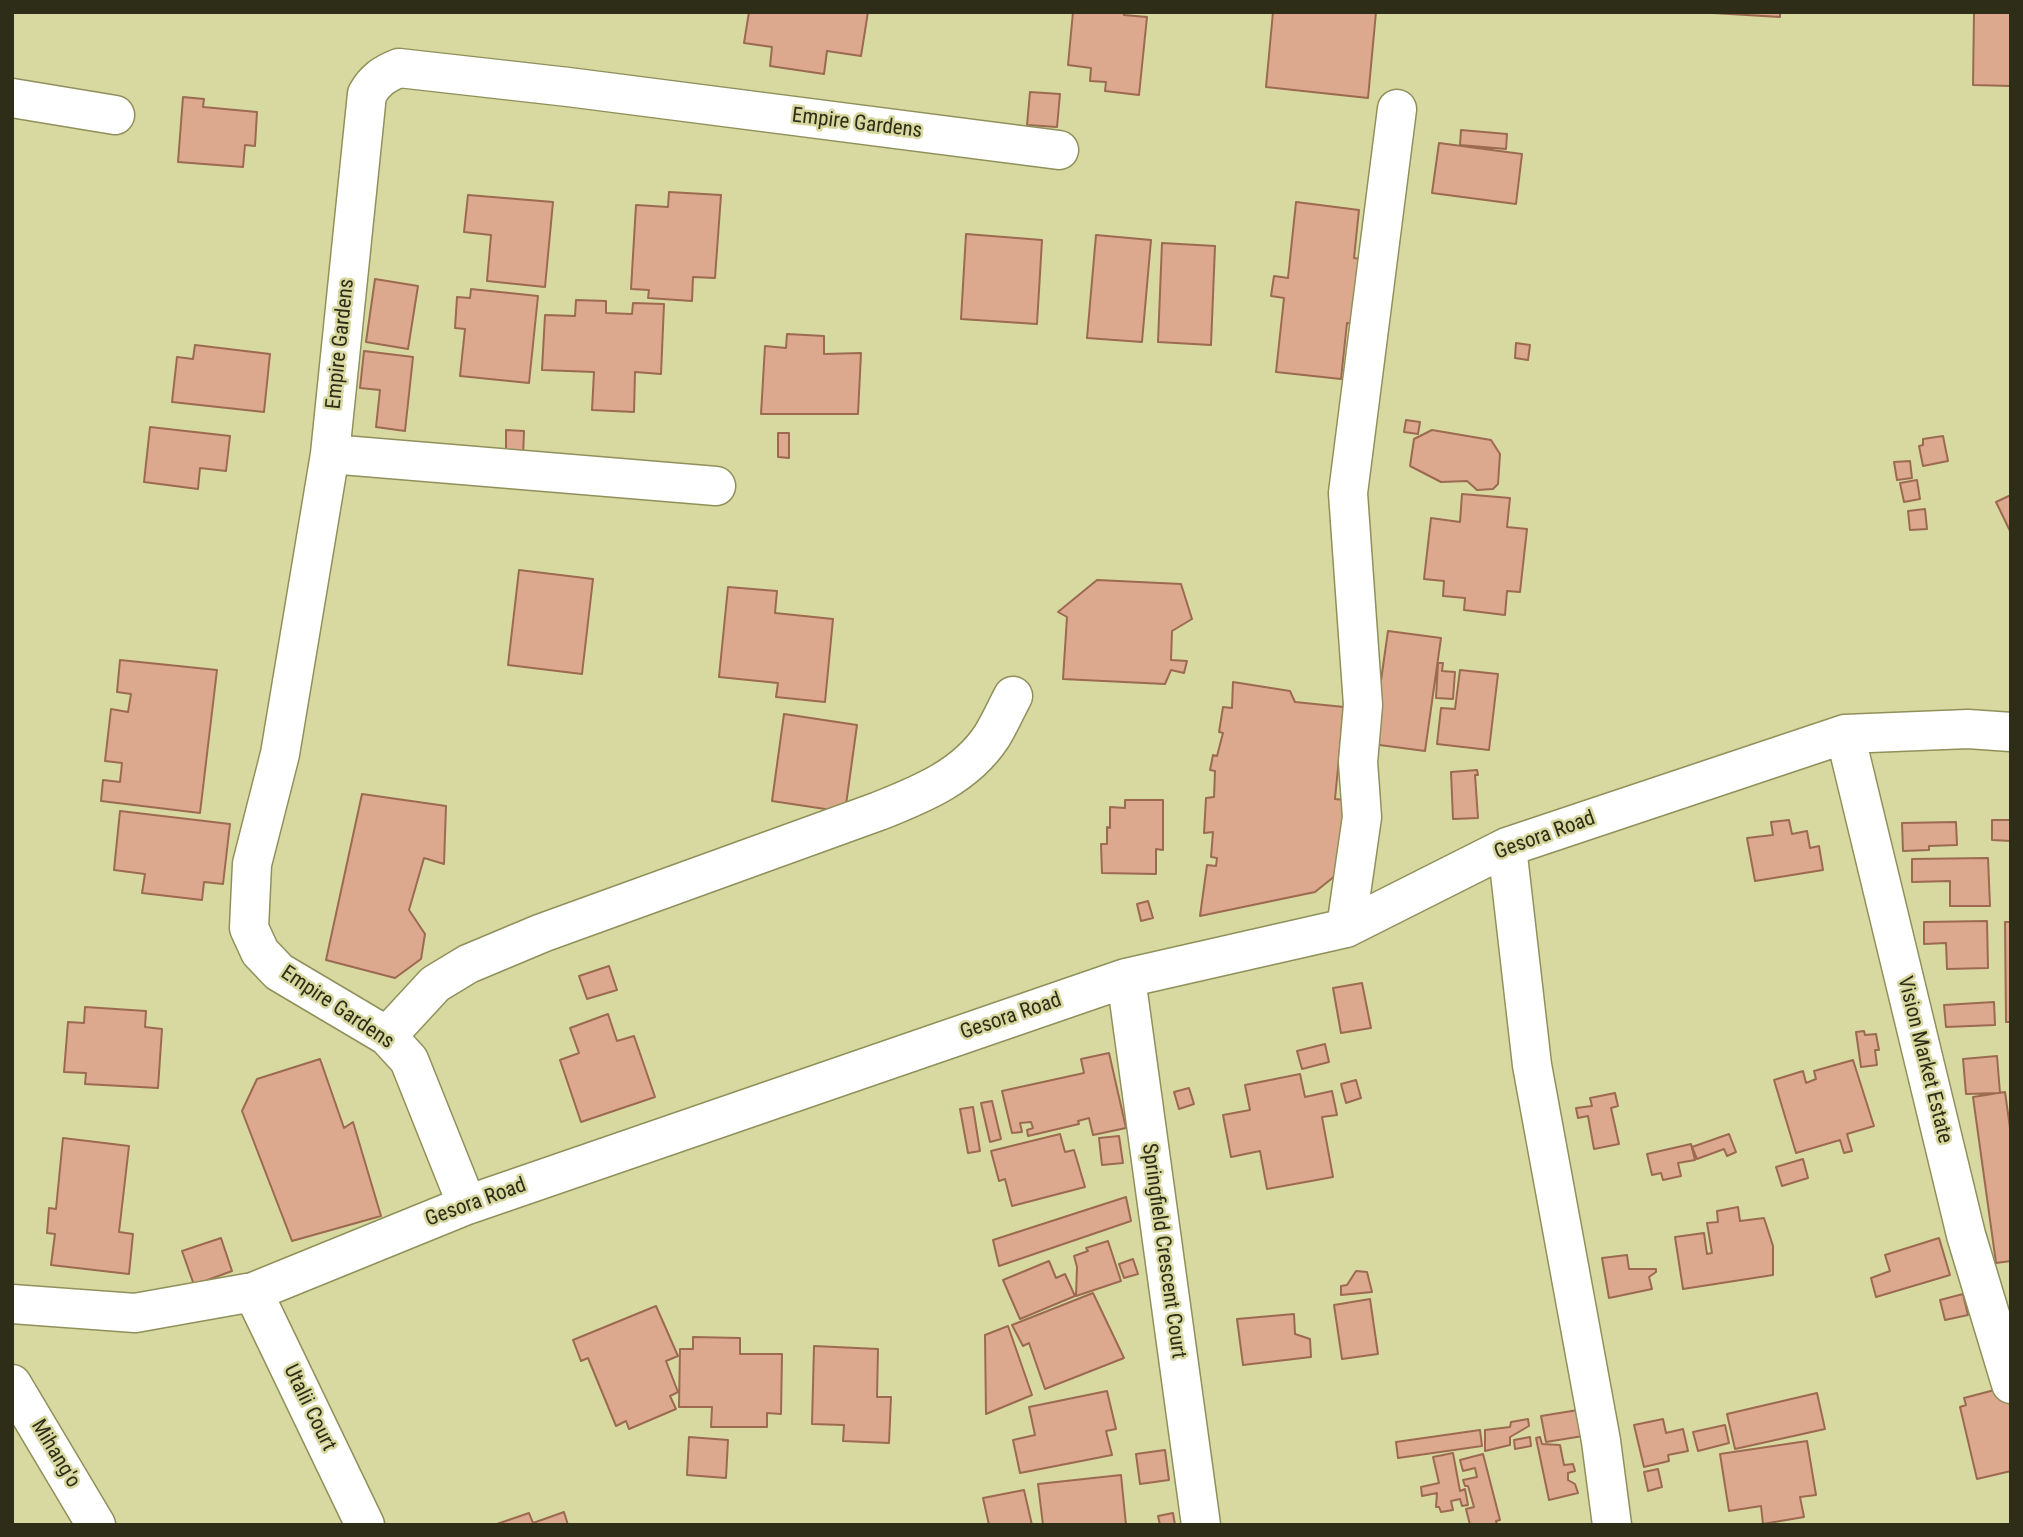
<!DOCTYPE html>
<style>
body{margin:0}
#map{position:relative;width:2023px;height:1537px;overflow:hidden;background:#d8d8a1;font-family:"Roboto Condensed",sans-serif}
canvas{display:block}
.frame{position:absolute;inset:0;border:14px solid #2e2e18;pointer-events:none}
</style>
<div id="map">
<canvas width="2023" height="1537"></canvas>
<div class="frame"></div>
</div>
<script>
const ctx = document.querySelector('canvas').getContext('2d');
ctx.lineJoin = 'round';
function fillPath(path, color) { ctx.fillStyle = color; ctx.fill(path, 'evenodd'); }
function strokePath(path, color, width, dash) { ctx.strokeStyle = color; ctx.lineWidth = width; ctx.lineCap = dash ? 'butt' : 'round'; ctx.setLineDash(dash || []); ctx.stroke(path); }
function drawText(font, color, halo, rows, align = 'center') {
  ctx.font = font + ' "Roboto Condensed",sans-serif'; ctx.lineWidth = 5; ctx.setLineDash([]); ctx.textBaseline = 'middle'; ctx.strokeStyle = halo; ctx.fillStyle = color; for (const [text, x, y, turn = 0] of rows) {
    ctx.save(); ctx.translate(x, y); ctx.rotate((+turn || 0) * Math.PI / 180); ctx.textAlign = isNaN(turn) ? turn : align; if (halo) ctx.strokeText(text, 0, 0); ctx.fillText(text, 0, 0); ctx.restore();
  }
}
const building = new Path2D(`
 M 749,12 L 868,12 L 861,56 L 827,51 L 824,74 L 770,66 L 772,47 L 744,43 Z
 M 1073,12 L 1124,12 L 1124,15 L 1147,17 L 1139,95 L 1105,91 L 1106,82 L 1090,81 L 1091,68 L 1068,65 Z
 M 1273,12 L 1376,12 L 1368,98 L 1266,87 Z
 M 1780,12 L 1780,17 L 1713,13 L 1713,12 Z
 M 1974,12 L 2011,12 L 2011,86 L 1973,85 Z
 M 1030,92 L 1060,94 L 1057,127 L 1027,125 Z
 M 183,97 L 204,99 L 203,107 L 257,112 L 255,146 L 245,145 L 243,167 L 178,162 Z
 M 1461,130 L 1507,134 L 1506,149 L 1460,145 Z
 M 1439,143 L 1522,154 L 1516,204 L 1432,193 Z
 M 669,192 L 721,195 L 715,278 L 693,277 L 692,301 L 648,298 L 649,290 L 631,289 L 636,205 L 668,207 Z
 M 468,195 L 553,202 L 545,287 L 487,281 L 491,235 L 464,232 Z
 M 1296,202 L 1359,210 L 1354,258 L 1361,259 L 1354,324 L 1347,323 L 1341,379 L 1276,372 L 1284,298 L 1271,296 L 1274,276 L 1288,278 Z
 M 966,234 L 1042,240 L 1037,324 L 961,319 Z
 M 1096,235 L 1151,240 L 1142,342 L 1087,338 Z
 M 1162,243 L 1215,246 L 1211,345 L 1158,342 Z
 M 375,279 L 418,286 L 408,349 L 366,342 Z
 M 471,289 L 538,296 L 529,383 L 460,376 L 465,329 L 455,328 L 457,297 L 470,298 Z
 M 576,300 L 606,301 L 606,313 L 632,314 L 633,303 L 664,304 L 661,374 L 635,372 L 634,412 L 592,410 L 594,372 L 542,370 L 545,315 L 575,316 Z
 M 787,334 L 824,336 L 824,354 L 861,353 L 858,414 L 761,414 L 765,346 L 786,348 Z
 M 1516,343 L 1530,345 L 1528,360 L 1515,358 Z
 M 195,345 L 270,354 L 264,412 L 172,402 L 177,357 L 193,359 Z
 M 364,351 L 413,357 L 405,431 L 376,427 L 380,390 L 360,388 Z
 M 1406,420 L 1420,422 L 1418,434 L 1404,432 Z
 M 150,427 L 230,436 L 226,471 L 200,468 L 198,489 L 144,482 Z
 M 506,430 L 524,431 L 523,457 L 506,457 Z
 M 1432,430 L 1491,440 L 1500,454 L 1498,484 L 1493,489 L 1477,490 L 1467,481 L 1441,482 L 1410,466 L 1414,439 Z
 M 778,433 L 789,433 L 789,458 L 778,457 Z
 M 1943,436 L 1948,461 L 1923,466 L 1919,446 L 1923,445 L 1923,439 Z
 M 1910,461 L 1912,478 L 1897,480 L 1894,462 Z
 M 1917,480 L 1920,499 L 1904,502 L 1900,483 Z
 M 1462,494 L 1510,498 L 1507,527 L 1527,529 L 1520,592 L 1507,591 L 1505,615 L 1464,610 L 1465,598 L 1443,596 L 1444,581 L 1424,579 L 1431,518 L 1460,522 Z
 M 2011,495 L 2011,533 L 1996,502 Z
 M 1925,509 L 1927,529 L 1910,530 L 1908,511 Z
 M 519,570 L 593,579 L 582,674 L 508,665 Z
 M 1097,580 L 1181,584 L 1192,619 L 1172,631 L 1171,660 L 1187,661 L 1184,673 L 1171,670 L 1165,684 L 1063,679 L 1067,617 L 1058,612 Z
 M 728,587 L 777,591 L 775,613 L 833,619 L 825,702 L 776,697 L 778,683 L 719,677 Z
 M 1388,631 L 1441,638 L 1425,751 L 1372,744 Z
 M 120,660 L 217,670 L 200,813 L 101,801 L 103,780 L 120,782 L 122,763 L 105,761 L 111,709 L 128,712 L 131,694 L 117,692 Z
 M 1438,663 L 1443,663 L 1442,671 L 1455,672 L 1453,699 L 1436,698 Z
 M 1460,670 L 1498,674 L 1489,750 L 1437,744 L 1441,708 L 1455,709 Z
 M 1233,682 L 1290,691 L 1295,702 L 1344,707 L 1335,799 L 1354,801 L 1346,867 L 1315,892 L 1200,916 L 1207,865 L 1216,866 L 1217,858 L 1211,857 L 1213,832 L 1204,833 L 1206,798 L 1214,797 L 1215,771 L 1210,770 L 1213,755 L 1217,756 L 1223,733 L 1219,732 L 1223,707 L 1232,708 Z
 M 784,714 L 857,725 L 845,812 L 772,801 Z
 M 1477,770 L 1478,775 L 1475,775 L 1478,818 L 1453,819 L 1451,772 Z
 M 362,794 L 446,806 L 444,864 L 424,858 L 409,910 L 425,934 L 421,959 L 395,978 L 326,960 Z
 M 1125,800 L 1163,800 L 1163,850 L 1156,849 L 1156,874 L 1102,873 L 1101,844 L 1107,844 L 1107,827 L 1110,828 L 1110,807 L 1125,808 Z
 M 120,811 L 230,824 L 223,884 L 204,882 L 202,900 L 142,893 L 145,874 L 114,870 Z
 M 1789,820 L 1792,834 L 1807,831 L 1810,848 L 1819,846 L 1823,870 L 1755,881 L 1747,838 L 1773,835 L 1771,822 Z
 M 1992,820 L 2011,820 L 2011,841 L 1992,840 Z
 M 1956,822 L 1957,845 L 1929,846 L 1929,850 L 1903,851 L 1902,823 Z
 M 1988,858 L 1990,906 L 1950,906 L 1950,881 L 1912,882 L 1912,859 Z
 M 1148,901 L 1153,918 L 1141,921 L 1137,904 Z
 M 1987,921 L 1988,968 L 1947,969 L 1946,943 L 1924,944 L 1924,922 Z
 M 2005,922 L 2011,922 L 2011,1022 L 2006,1022 Z
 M 609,966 L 617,990 L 587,999 L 579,976 Z
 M 1362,983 L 1371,1028 L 1341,1033 L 1333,988 Z
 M 1994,1002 L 1995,1025 L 1946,1027 L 1944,1005 Z
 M 85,1007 L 146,1011 L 145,1027 L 162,1029 L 158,1088 L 85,1084 L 86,1073 L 64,1072 L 68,1022 L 84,1023 Z
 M 608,1014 L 617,1041 L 634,1036 L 655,1097 L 581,1122 L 560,1060 L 579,1053 L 570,1028 Z
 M 1864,1031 L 1865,1035 L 1876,1034 L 1879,1050 L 1875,1050 L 1877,1065 L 1861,1067 L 1856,1032 Z
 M 1325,1044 L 1329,1062 L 1302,1069 L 1297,1051 Z
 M 1109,1053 L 1126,1128 L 1093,1135 L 1089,1118 L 1078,1121 L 1079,1124 L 1028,1136 L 1027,1130 L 1033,1128 L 1031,1122 L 1020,1123 L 1022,1132 L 1012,1133 L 1002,1091 L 1084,1073 L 1081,1059 Z
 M 1997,1056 L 2000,1093 L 1966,1094 L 1963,1059 Z
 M 320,1059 L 344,1128 L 353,1122 L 381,1216 L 292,1241 L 242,1111 L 257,1079 Z
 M 1853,1060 L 1874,1126 L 1847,1134 L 1852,1151 L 1844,1153 L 1840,1140 L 1796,1153 L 1774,1080 L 1803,1071 L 1806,1083 L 1816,1079 L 1814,1071 Z
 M 1300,1074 L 1305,1097 L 1332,1091 L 1337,1115 L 1322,1117 L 1333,1177 L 1267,1189 L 1260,1151 L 1231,1157 L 1223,1115 L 1250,1110 L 1245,1085 Z
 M 1356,1080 L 1361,1098 L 1346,1103 L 1341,1084 Z
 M 1189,1088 L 1194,1104 L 1179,1109 L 1174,1092 Z
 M 2005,1092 L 2011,1135 L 2011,1261 L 1996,1263 L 1973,1097 Z
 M 1615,1093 L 1618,1106 L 1611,1108 L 1619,1144 L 1594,1149 L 1588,1116 L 1578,1118 L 1576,1108 L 1592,1106 L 1590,1098 Z
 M 992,1101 L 1001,1139 L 990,1142 L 981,1103 Z
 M 973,1107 L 980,1151 L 968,1153 L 960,1109 Z
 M 1060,1134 L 1065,1152 L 1074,1150 L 1085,1187 L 1012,1206 L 1005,1179 L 999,1181 L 991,1151 Z
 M 1729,1134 L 1736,1152 L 1727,1156 L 1724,1149 L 1697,1159 L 1692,1147 Z
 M 1119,1136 L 1123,1163 L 1102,1165 L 1099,1138 Z
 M 63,1138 L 129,1146 L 119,1232 L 133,1234 L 129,1274 L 51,1265 L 55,1234 L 47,1233 L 49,1208 L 56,1209 Z
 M 1691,1144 L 1695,1160 L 1678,1163 L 1681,1176 L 1663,1180 L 1661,1173 L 1652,1175 L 1647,1154 Z
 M 1803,1159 L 1808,1178 L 1782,1186 L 1776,1167 Z
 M 1126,1197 L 1131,1221 L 999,1266 L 993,1240 Z
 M 1738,1207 L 1740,1221 L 1764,1218 L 1773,1246 L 1773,1275 L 1683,1289 L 1675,1237 L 1704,1233 L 1707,1254 L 1712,1253 L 1707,1223 L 1718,1222 L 1717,1211 Z
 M 221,1238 L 232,1271 L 194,1285 L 182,1251 Z
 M 1939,1238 L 1950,1275 L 1876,1297 L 1871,1278 L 1890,1271 L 1885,1255 Z
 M 1108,1241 L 1121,1281 L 1076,1296 L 1077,1267 L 1074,1256 L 1088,1251 L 1086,1248 Z
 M 1627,1255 L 1629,1269 L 1656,1269 L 1656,1272 L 1649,1277 L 1652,1289 L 1609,1298 L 1602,1258 Z
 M 1133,1259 L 1138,1274 L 1124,1278 L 1119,1264 Z
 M 1049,1261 L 1056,1278 L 1065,1274 L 1075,1296 L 1020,1319 L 1003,1280 Z
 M 1356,1271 L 1367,1272 L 1372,1292 L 1341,1295 L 1341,1286 L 1347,1285 Z
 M 1093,1293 L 1124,1358 L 1045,1389 L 1029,1343 L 1023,1346 L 1012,1325 Z
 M 1963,1294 L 1968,1315 L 1945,1320 L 1940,1300 Z
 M 1370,1299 L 1378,1354 L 1342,1359 L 1334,1305 Z
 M 656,1306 L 678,1356 L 666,1361 L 678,1392 L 670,1396 L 676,1409 L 629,1429 L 626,1421 L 616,1426 L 588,1358 L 581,1361 L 573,1340 Z
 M 1294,1314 L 1295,1334 L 1310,1339 L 1311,1357 L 1243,1365 L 1237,1319 Z
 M 1008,1326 L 1032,1395 L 986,1414 L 985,1335 Z
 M 693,1337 L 740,1338 L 740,1354 L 782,1354 L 781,1414 L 767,1413 L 767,1427 L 711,1427 L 712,1407 L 679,1407 L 680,1349 L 693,1349 Z
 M 814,1346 L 878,1349 L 877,1397 L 891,1397 L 889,1443 L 843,1441 L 844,1425 L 812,1424 Z
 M 2006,1387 L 2011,1406 L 2011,1471 L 1977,1479 L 1960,1407 L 1966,1405 L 1964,1398 Z
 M 1107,1391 L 1116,1429 L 1106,1431 L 1112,1455 L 1020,1473 L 1013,1440 L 1035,1435 L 1029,1407 Z
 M 1817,1393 L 1825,1429 L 1735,1449 L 1727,1414 Z
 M 1578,1410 L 1583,1436 L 1546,1442 L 1541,1416 Z
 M 1528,1419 L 1529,1426 L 1510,1437 L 1510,1445 L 1485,1451 L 1485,1430 L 1510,1427 L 1511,1422 Z
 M 1663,1419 L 1666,1433 L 1683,1429 L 1688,1451 L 1668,1455 L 1669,1461 L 1644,1467 L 1634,1425 Z
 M 1725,1425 L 1729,1443 L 1698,1451 L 1693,1432 Z
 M 1480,1430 L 1482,1446 L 1398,1458 L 1396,1442 Z
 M 689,1437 L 728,1440 L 726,1478 L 687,1475 Z
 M 1530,1437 L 1531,1446 L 1515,1449 L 1514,1440 Z
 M 1540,1437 L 1542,1444 L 1560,1445 L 1564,1465 L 1573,1464 L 1575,1471 L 1568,1473 L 1568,1480 L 1575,1484 L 1578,1493 L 1549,1500 L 1536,1438 Z
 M 1807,1441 L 1816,1495 L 1800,1497 L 1804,1517 L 1763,1524 L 1761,1506 L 1729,1511 L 1720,1454 Z
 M 1165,1450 L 1169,1480 L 1140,1484 L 1136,1454 Z
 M 1453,1453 L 1460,1491 L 1465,1489 L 1468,1505 L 1462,1506 L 1460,1499 L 1451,1501 L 1453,1510 L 1441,1512 L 1439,1507 L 1436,1507 L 1437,1493 L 1422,1496 L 1421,1487 L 1439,1483 L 1433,1457 Z
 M 1483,1454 L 1500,1520 L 1496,1521 L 1497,1525 L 1470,1525 L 1466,1509 L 1474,1507 L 1468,1486 L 1465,1486 L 1463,1480 L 1477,1477 L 1475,1468 L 1463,1471 L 1460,1460 Z
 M 1658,1469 L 1662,1487 L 1648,1491 L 1644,1472 Z
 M 1121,1475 L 1126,1525 L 1043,1525 L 1038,1484 Z
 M 1024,1490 L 1032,1525 L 989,1525 L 983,1498 Z
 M 564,1512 L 568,1525 L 494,1525 L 529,1513 L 533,1523 Z
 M 1173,1513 L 1175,1525 L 1160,1525 L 1158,1516 Z`);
const minor = new Path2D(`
 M 12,98 L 115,115
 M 330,454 L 716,486
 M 1845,734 L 1966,1235 L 2011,1384
 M 1507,847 L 1532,1065 L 1601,1441 L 1612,1525
 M 1346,928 L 1362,817 L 1358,762 L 1363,705 L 1348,493 L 1397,109
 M 1126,978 L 1201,1525
 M 387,1036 L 435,984 L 468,964 L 542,933 L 879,811 C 922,794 966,776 992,736 C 1000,723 1006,709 1013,696
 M 467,1205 L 409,1060 L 387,1036 L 279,972 L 260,952 L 249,928 L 252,864 L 280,754 L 330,454 L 367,94 C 375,80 384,74 399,68 L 568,87 L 1059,150
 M 253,1292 L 365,1525
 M 12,1304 L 135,1313 L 253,1292 L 467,1205 L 1126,978 L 1346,928 L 1507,847 L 1845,734 L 1968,729 L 2011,732
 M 12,1384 L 96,1525`);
const streetNames = [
 ["Empire Gardens",857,124,7],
 ["Empire Gardens",341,344,-84],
 ["Gesora Road",1545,836,-20],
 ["Empire Gardens",337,1008,34],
 ["Gesora Road",1011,1017,-19],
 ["Vision Market Estate",1924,1060,76],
 ["Gesora Road",476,1203,-20],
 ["Springfield Crescent Court",1163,1251,82],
 ["Utalii Court",309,1408,64],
 ["Mihang'o",55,1454,59]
];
fillPath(building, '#dda98e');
strokePath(building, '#9b6a51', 2);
strokePath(minor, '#90905b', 41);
strokePath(minor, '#fff', 38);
drawText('21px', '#2e2e18', '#d8d8a1', streetNames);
</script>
